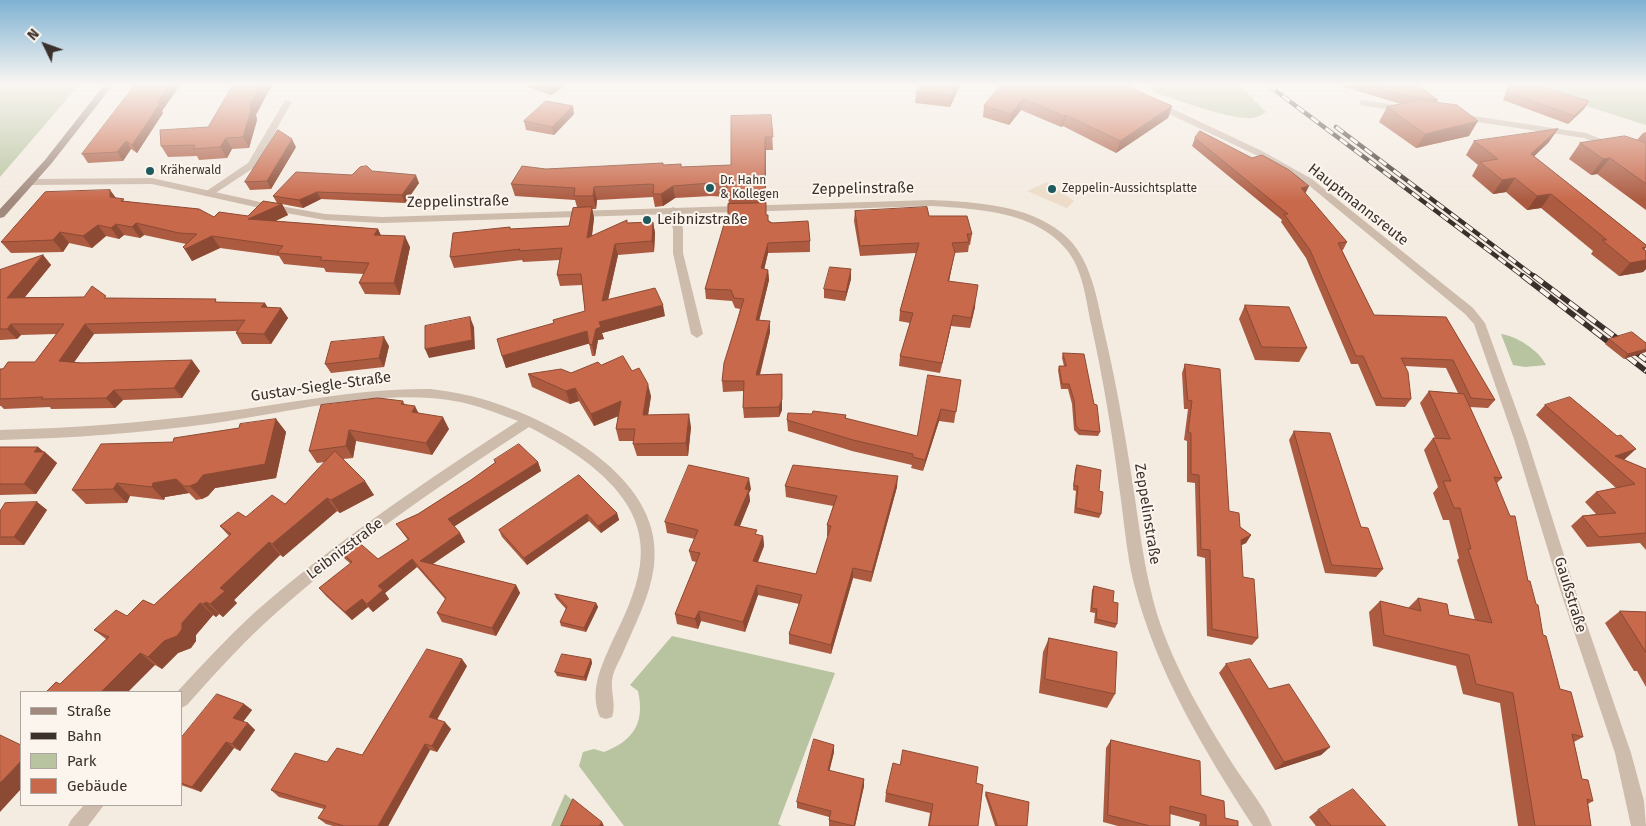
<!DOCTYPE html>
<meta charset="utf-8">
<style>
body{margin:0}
#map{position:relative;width:1646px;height:826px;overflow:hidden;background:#f4ebe1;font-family:"Fira Sans",sans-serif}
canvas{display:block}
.legend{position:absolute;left:20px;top:691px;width:162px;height:115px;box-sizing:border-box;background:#fbf5ee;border:1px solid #aea6a0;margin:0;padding:6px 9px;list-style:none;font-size:15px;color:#3b302b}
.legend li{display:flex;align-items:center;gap:10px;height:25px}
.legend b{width:25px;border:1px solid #aea6a0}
.north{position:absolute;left:20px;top:20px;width:50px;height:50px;-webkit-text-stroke:4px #fbf5ee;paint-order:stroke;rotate:312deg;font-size:14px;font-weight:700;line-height:20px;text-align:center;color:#3b302b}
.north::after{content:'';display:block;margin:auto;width:18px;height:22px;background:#3b302b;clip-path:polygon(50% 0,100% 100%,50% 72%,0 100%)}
</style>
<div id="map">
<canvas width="1646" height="826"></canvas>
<ul class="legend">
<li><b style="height:6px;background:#a18a7d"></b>Straße</li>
<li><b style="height:6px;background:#3b302b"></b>Bahn</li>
<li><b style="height:14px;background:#b8c4a0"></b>Park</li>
<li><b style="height:14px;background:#c8694b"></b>Gebäude</li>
</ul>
<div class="north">N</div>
</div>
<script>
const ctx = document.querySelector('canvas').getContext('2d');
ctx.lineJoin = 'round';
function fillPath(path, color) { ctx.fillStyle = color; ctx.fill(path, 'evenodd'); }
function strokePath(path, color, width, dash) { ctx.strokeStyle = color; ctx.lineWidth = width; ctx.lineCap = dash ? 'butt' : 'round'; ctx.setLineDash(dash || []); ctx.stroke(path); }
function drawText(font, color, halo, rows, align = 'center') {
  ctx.font = font + ' "Fira Sans",sans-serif'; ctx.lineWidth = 4; ctx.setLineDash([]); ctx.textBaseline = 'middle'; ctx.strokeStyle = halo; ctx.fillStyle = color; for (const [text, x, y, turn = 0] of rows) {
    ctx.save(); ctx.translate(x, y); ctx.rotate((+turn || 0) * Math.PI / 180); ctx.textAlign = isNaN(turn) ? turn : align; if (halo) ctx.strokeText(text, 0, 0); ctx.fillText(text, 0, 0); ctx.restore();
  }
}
const green = new Path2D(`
 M 0,85 L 79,85 L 0,177 Z
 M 1148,85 L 1239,85 L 1266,112 C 1260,116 1254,119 1247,118 C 1218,116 1183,101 1154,93 Z
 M 1520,85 L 1641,85 L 1646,87 L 1646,125 Z
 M 1501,334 C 1516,336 1539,350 1546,365 L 1525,367 L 1513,365 Z
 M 672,636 L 835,673 L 778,824 L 782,826 L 624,826 L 579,766 L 583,752 L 594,749 L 604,752 C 634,740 645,723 638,691 L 630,685 Z
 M 565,794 L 603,826 L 551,826 Z`);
const plaza = new Path2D(`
 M 1047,182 L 1074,201 L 1067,208 L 1027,191 Z`);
const pedestrian = new Path2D(`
 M 1209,85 L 1226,85 L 1242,90 L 1238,93 Z`);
const minor = new Path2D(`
 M 285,100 L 292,102 L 255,167 L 211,196 L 205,196 L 205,192 L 248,163 Z
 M 1363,100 L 1405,106 L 1409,109 L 1405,112 L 1360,105 L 1360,101 Z
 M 1152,102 L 1158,102 L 1262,151 L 1312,179 L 1473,308 L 1485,323 L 1527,439 L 1577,596 L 1631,753 L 1644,801 L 1646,826 L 1631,826 L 1615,753 L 1562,596 L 1514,439 L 1474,324 L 1465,314 L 1306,183 L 1256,155 L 1152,106 Z
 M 1460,114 L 1586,133 L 1646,157 L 1646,163 L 1584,138 L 1457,119 L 1456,117 Z
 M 673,207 L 678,210 L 683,229 L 683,253 L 703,334 L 697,338 L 691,334 L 673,253 L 673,229 L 668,210 Z
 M 431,389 C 454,392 476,396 498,404 C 564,427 665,482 654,566 C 650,597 634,626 622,655 C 619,661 615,668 613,675 C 609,689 617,704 612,717 L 606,719 L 600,717 C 589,691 601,667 611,644 C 623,619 636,593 640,565 C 650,497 581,454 529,427 C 437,487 346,549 265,623 C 237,649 212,677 187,705 L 181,708 L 181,692 L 177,692 C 202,665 227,638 254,613 C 336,541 426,481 518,421 C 499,414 480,406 460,402 C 382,387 293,412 215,423 C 144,433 72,438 0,440 L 0,430 C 72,428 144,423 216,413 C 288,404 358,388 431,389 Z
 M 84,805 L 104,805 L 88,826 L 68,826 L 71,820 Z`);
const tertiary = new Path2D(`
 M 152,178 L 269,204 L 325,214 L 382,217 L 932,200 C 975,202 1028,205 1062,233 C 1092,257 1097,300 1105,335 C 1117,387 1126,439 1134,492 C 1140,533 1145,574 1157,614 C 1174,667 1203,717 1232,763 C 1245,784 1263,804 1272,826 L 1253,826 C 1204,750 1157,673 1134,584 C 1126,552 1124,518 1119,486 C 1112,432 1103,378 1091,324 C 1086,300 1083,269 1066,249 C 1034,211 978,209 932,206 L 382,223 L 325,220 L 269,210 L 152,184 L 31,185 L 26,182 L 31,179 Z`);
const secondary = new Path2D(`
 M 104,85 L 113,85 L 51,164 L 4,217 L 0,218 L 0,209 L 45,160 Z`);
const railFar1 = new Path2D(`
 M 1268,85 L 1524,277
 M 1336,127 L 1535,277`);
const rail = new Path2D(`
 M 1523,276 L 1646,371
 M 1534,276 L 1646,360`);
const wall = new Path2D(`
 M 528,85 L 566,85 L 551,95 L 528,87 Z
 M 960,85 L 950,107 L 915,103 L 916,92 Z
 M 1001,85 L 1130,85 L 1127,87 L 1172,106 L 1168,118 L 1116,153 L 1063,126 L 1061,127 L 1021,110 L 1009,125 L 983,117 L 984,106 Z
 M 1341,85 L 1418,85 L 1438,100 L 1437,102 L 1469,136 L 1416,148 L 1379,122 L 1387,107 L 1401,104 L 1341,86 Z
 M 1508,85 L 1537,85 L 1589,101 L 1584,109 L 1568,124 L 1503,100 Z
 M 179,86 L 162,111 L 163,113 L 137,153 L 131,149 L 123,161 L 88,163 L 82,154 Z
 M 574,114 L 554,135 L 526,130 L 524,121 Z
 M 256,115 L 257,120 L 249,148 L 232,149 L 227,158 L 199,160 L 197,156 L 168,157 L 161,146 L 208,127 Z
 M 771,115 L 773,150 L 766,150 L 766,215 L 769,221 L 810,241 L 810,252 L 768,253 L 764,269 L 768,270 L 769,280 L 759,320 L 770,332 L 760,375 L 782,374 L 782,410 L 779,417 L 744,418 L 743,408 L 743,391 L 723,392 L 722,381 L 740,309 L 735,308 L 732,301 L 706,299 L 705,289 L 728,224 L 729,204 L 728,197 L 711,196 L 675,198 L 663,206 L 655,207 L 653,197 L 597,200 L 596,209 L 592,209 L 594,218 L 592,236 L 628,223 L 653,222 L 655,233 L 654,252 L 618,255 L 608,300 L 665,316 L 602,333 L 604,339 L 598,340 L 595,356 L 592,356 L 589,343 L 506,368 L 502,356 L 554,323 L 585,311 L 582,285 L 560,286 L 557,275 L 560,260 L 523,262 L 522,260 L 454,268 L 450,257 L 510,227 L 510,229 L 569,226 L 577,207 L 575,200 L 515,196 L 511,184 L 546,169 L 664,165 L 682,167 L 731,165 Z
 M 1646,132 L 1646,210 L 1597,174 L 1591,175 L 1569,159 L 1580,143 L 1637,140 L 1643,133 Z
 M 1195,138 L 1305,194 L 1347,242 L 1343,250 L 1342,250 L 1374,315 L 1446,317 L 1495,400 L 1488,408 L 1470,407 L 1502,478 L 1497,483 L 1528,581 L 1543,635 L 1560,689 L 1583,737 L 1574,742 L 1582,779 L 1593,801 L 1588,804 L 1591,826 L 1518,826 L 1500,703 L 1463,694 L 1456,666 L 1373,646 L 1369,612 L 1380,601 L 1408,608 L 1418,598 L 1449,615 L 1475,620 L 1457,560 L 1459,558 L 1449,520 L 1443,520 L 1433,493 L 1438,487 L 1424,450 L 1433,438 L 1435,438 L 1420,403 L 1429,391 L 1458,393 L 1446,368 L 1405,366 L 1411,399 L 1405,407 L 1376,406 L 1358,364 L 1351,364 L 1306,258 L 1281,222 L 1282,220 L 1192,146 Z
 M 1474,141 L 1549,142 L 1534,156 L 1646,245 L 1645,250 L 1646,251 L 1646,269 L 1643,272 L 1619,276 L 1591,254 L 1593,251 L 1541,208 L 1527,210 L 1506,192 L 1493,194 L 1472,176 L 1478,165 L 1466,155 Z
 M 296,147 L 271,189 L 250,190 L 245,182 Z
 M 372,171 L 419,183 L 405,203 L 321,199 L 303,208 L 282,204 L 288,215 L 275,221 L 378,229 L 381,236 L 410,247 L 400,295 L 365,294 L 359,283 L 364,274 L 326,272 L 324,268 L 284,264 L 279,256 L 220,248 L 192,261 L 183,247 L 186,244 L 144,235 L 140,238 L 124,235 L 119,239 L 106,236 L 92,248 L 69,243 L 63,252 L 11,253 L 1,242 L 110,190 L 116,198 L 125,201 L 214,217 L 248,216 L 277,203 L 273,196 L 352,175 Z
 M 855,211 L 929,216 L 972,234 L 970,245 L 969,245 L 968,252 L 954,253 L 949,281 L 975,307 L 970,328 L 951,326 L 940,373 L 899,366 L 900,356 L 910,323 L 899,321 L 900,311 L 916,253 L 860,256 L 854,221 Z
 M 43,255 L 51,265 L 25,297 L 107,298 L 219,302 L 267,307 L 281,308 L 288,318 L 271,344 L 242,344 L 236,333 L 237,331 L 94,334 L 74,362 L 200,371 L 182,398 L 123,400 L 115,408 L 51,409 L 50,407 L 4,409 L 1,406 L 0,406 L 0,369 L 35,362 L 56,334 L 21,335 L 17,339 L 0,340 L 0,270 Z
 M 851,279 L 845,301 L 824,298 L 824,289 Z
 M 1245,305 L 1307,348 L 1299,362 L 1255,360 L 1239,319 Z
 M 1609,339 L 1646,343 L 1624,359 L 1605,344 Z
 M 389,346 L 384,367 L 331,373 L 325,364 Z
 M 1063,353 L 1094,404 L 1100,432 L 1098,436 L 1079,435 L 1074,430 L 1072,404 L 1068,389 L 1061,389 L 1058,370 L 1059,366 L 1064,366 L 1062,358 Z
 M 1185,364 L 1229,511 L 1240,527 L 1251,535 L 1246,543 L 1241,545 L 1243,577 L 1258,638 L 1252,645 L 1207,636 L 1205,558 L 1197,556 L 1195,483 L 1187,482 L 1187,441 L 1184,440 L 1188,409 L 1184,409 L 1182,373 Z
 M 601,365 L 632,371 L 651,396 L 648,415 L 691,427 L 688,456 L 637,456 L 633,444 L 634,441 L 619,441 L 616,429 L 618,416 L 594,426 L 579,401 L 570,404 L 532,387 L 528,374 L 571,373 Z
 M 961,380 L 954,423 L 939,421 L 923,471 L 911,468 L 912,465 L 852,451 L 788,431 L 787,420 L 846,415 L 846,419 L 917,436 Z
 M 403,401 L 405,405 L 419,413 L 449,429 L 432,455 L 356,441 L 353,458 L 343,459 L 374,495 L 340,513 L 337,511 L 283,557 L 280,555 L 234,600 L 237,603 L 223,617 L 219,614 L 216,617 L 213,615 L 196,635 L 196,641 L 191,648 L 178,653 L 162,669 L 155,665 L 46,692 L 60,684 L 106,639 L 94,630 L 154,605 L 229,536 L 220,526 L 246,517 L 285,504 L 325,462 L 317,463 L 309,451 Z
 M 1545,405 L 1625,459 L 1624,460 L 1646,469 L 1646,550 L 1640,543 L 1587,547 L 1571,526 L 1582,516 L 1596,514 L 1585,502 L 1596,492 L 1616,488 L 1536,415 Z
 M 276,419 L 286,432 L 276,478 L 215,488 L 208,496 L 202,499 L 196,500 L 189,493 L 165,497 L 164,500 L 130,496 L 127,503 L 86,504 L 72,490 L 173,442 L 239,428 Z
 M 1294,431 L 1361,527 L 1383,569 L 1376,577 L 1325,573 L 1289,440 Z
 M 0,447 L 38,447 L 57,463 L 36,494 L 0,495 Z
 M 494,460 L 538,462 L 541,471 L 454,526 L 460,533 L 465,542 L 433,564 L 516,585 L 520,593 L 496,636 L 442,622 L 437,613 L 446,600 L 417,567 L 385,593 L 389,599 L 373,612 L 368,607 L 352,620 L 326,596 L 319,588 L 351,564 L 345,559 L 339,550 L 378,559 L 408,540 L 396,524 L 418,514 L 471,480 L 495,463 Z
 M 1077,465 L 1099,491 L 1101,514 L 1099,518 L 1074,513 L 1076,491 L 1073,490 L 1075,470 Z
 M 579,475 L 617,513 L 619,520 L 601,533 L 589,521 L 527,565 L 502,537 L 499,530 Z
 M 785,486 L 897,487 L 871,582 L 853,578 L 831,654 L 789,644 L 789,634 L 799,604 L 758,595 L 745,632 L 701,621 L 698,629 L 677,624 L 675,614 L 696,562 L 692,561 L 689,551 L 695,539 L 667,533 L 665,522 L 751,489 L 749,493 L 750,501 L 740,526 L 758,535 L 763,536 L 764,546 L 758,562 L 816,574 L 828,536 L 827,536 L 827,525 L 833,506 L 786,497 Z
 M 37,502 L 47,510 L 24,545 L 0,545 L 0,511 Z
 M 1094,586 L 1117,624 L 1115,628 L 1094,623 L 1095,613 L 1090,612 L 1092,590 Z
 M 555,594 L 596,603 L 598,607 L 586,632 L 561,626 L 560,622 L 566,609 L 556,598 Z
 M 1620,611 L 1646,612 L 1646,687 L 1637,671 L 1634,671 L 1605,623 Z
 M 1049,638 L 1115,694 L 1107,708 L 1039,693 L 1043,652 Z
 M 591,659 L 592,663 L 586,681 L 557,676 L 555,672 Z
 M 1226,664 L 1269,689 L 1330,747 L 1321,755 L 1275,770 L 1219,673 Z
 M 467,666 L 437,720 L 451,729 L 437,752 L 430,750 L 388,826 L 333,826 L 326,824 L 318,818 L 324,809 L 279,797 L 271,790 L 362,755 Z
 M 244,704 L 252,710 L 243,722 L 248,723 L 255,730 L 240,751 L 234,748 L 201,792 L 181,785 L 181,738 Z
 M 1111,740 L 1201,795 L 1225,818 L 1238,826 L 1199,826 L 1200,822 L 1170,814 L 1170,826 L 1118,826 L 1103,822 L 1106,748 Z
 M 834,745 L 834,752 L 829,771 L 864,779 L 864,786 L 855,826 L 829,826 L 829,817 L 797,808 L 797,802 Z
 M 900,765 L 976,783 L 978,826 L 928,826 L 930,813 L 885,802 L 886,793 Z
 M 986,792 L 1027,826 L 995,826 L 985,795 Z
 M 1318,810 L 1386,826 L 1316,826 L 1309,817 Z`);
const shadedWall = new Path2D(`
 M 169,85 L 180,85 L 162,111 L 157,103 Z
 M 261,85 L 272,85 L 256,115 L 257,120 L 249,148 L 243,137 L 250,104 Z
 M 551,85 L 566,85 L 551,95 L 548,87 Z
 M 956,85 L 960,85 L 950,107 L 951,96 Z
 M 1023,99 L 1021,110 L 1009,125 L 1011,114 Z
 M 1589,101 L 1584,109 L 1568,124 L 1574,116 Z
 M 159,105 L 163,113 L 137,153 L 132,145 Z
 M 573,106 L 574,114 L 554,135 L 552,127 Z
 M 1172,106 L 1168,118 L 1116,153 L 1120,141 Z
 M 1066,115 L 1063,126 L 1061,127 L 1064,116 Z
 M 1478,121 L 1469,136 L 1416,148 L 1425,134 Z
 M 1558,129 L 1549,142 L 1522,168 L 1531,154 Z
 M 765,137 L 766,150 L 766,203 L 765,191 Z
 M 226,138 L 232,149 L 227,158 L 220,147 Z
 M 292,139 L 296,147 L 271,189 L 267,181 Z
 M 126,141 L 131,149 L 123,161 L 117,152 Z
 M 1610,158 L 1597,174 L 1591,175 L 1603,159 Z
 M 416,175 L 419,183 L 405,203 L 402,195 Z
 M 1515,178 L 1506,192 L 1493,194 L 1502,180 Z
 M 673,186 L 675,198 L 663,206 L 661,194 Z
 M 1309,186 L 1305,194 L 1301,188 Z
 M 594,187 L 597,200 L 596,209 L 593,196 Z
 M 110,190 L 118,201 L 110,197 Z
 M 317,192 L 321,199 L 303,208 L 299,200 Z
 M 1551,194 L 1541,208 L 1527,210 L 1537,196 Z
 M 282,204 L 288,215 L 255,231 L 248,219 Z
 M 592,207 L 594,218 L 590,250 L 587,238 Z
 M 653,222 L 655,233 L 654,252 L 652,241 Z
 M 136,223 L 144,235 L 140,238 L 132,227 Z
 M 116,224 L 124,235 L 119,239 L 111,228 Z
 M 98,225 L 106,236 L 92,248 L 83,236 Z
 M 378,229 L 383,240 L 374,235 Z
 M 60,232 L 69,243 L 63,252 L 53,240 Z
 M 212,236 L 220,248 L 192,261 L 185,249 Z
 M 405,236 L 410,247 L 400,295 L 394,283 Z
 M 768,243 L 768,253 L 762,279 L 761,268 Z
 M 615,244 L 618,255 L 605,313 L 602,301 Z
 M 955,252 L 953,262 L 947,291 L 948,281 Z
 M 43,255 L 51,265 L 16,308 L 7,298 Z
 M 1646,260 L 1646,269 L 1643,272 L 1619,276 L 1630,263 Z
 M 851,269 L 851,279 L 845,301 L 846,292 Z
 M 768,270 L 769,280 L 757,330 L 756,320 Z
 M 976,297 L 975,307 L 970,328 L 971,318 Z
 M 265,303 L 271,313 L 261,307 Z
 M 663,305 L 665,316 L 602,333 L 604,339 L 598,340 L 595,356 L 592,345 L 596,329 L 599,322 Z
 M 281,308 L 288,318 L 271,344 L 264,334 Z
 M 953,315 L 951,326 L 940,373 L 942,363 Z
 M 470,317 L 474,327 L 475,349 L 429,358 L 425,349 Z
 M 770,321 L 770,332 L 757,385 L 756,375 Z
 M 11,324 L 21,335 L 17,339 L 7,329 Z
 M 85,324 L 94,334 L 68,371 L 59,361 Z
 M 587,331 L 591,343 L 506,368 L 502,356 Z
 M 384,337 L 389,346 L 384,367 L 379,358 Z
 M 1646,349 L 1646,352 L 1624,359 L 1628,354 Z
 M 192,360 L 200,371 L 182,398 L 174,388 Z
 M 782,374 L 782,410 L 779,417 L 779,407 Z
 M 648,384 L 651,396 L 646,428 L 643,415 Z
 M 575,388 L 579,401 L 570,404 L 566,391 Z
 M 114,390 L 123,400 L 115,408 L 106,398 Z
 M 621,401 L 624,414 L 594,426 L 591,414 Z
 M 415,406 L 421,418 L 412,412 Z
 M 941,409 L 939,421 L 923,471 L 925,460 Z
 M 689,414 L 691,427 L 688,456 L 686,443 Z
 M 443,417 L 449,429 L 432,455 L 426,443 Z
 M 276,419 L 286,432 L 276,478 L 215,488 L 208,496 L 202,499 L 190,486 Z
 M 349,430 L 356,441 L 353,458 L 346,446 Z
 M 38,447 L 45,453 L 45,452 L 57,463 L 36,494 L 24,484 L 34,452 Z
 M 1636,449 L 1625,459 L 1612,464 L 1615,456 Z
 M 538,462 L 541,471 L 452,528 L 448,519 Z
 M 898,476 L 897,487 L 871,582 L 872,572 Z
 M 749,478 L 751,489 L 749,493 L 750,501 L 736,535 L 734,525 L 745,489 Z
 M 176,479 L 189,493 L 165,497 L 164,500 L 152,487 L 153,483 Z
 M 365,481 L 374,495 L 340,513 L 331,500 Z
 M 117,483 L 130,496 L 127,503 L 113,489 Z
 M 327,498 L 337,511 L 283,557 L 272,544 Z
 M 37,502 L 47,510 L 24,545 L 14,537 Z
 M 617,513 L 619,520 L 601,533 L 598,526 Z
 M 587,514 L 589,521 L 527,565 L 524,558 Z
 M 460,533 L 465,542 L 425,569 L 420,561 Z
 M 1251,535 L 1246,543 L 1236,548 L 1241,540 Z
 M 763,536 L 764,546 L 754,571 L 753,561 Z
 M 269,542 L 280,555 L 234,600 L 237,603 L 223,617 L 210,604 L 220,588 Z
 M 412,559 L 417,567 L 385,593 L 389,599 L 373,612 L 367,604 L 378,586 Z
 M 853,568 L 853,578 L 831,654 L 831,645 Z
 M 516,585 L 520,593 L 496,636 L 492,628 Z
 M 757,585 L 758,595 L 745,632 L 743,622 Z
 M 362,599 L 368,607 L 352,620 L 345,612 Z
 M 206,602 L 219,614 L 216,617 L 203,604 Z
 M 200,603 L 213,615 L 196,635 L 196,641 L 191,648 L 178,653 L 162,669 L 148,657 L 182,623 Z
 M 596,603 L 598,607 L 586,632 L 584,628 Z
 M 699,611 L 701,621 L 698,629 L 695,619 Z
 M 140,653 L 155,665 L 128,692 L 101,692 Z
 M 462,659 L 467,666 L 434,724 L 429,717 Z
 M 591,659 L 592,663 L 586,681 L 584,677 Z
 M 244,704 L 252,710 L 241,724 L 233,718 Z
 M 445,722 L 451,729 L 437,752 L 432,746 Z
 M 248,723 L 255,730 L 240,751 L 232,744 Z
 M 226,742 L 234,748 L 201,792 L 192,787 Z
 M 425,744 L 430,750 L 388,826 L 378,826 Z
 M 834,745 L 834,752 L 828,777 L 828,770 Z
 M 1330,747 L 1321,755 L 1275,770 L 1284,762 Z
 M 21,761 L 21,789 L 0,812 L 0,783 Z
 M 864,779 L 864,786 L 855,826 L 854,826 Z
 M 602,822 L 604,826 L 599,826 Z`);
const building = new Path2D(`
 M 135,85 L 169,85 L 157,103 L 159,105 L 132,145 L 126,141 L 117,152 L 82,154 Z
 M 233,85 L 261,85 L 250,104 L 251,110 L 243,137 L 226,138 L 220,147 L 193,149 L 195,145 L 161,146 L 160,130 L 208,127 Z
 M 920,85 L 956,85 L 951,96 L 916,92 Z
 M 1001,85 L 1124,85 L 1172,106 L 1120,141 L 1066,115 L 1064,116 L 1023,99 L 1011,114 L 984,106 Z
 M 1369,85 L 1418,85 L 1438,100 L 1403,95 Z
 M 1511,85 L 1537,85 L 1589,101 L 1574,116 L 1508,92 Z
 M 1419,100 L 1457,105 L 1478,121 L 1425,134 L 1387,107 Z
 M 546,101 L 573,106 L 552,127 L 524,121 Z
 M 771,115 L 773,137 L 765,137 L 765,191 L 727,192 L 727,185 L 710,183 L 673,186 L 661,194 L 653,194 L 654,185 L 651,184 L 594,187 L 593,196 L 574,196 L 575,188 L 511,184 L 522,166 L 546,169 L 663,163 L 663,165 L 681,164 L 681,167 L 731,165 L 731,116 Z
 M 1558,129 L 1531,154 L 1646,245 L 1646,247 L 1642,248 L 1646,251 L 1646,260 L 1630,263 L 1602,240 L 1607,240 L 1551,194 L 1537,196 L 1515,178 L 1502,180 L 1480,162 L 1498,159 L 1474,141 Z
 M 278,130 L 292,139 L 267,181 L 245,182 Z
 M 1200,131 L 1252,158 L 1262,155 L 1289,170 L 1309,186 L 1301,188 L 1347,242 L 1338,243 L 1374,315 L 1446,317 L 1495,400 L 1471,398 L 1453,360 L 1401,358 L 1408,372 L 1411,399 L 1382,398 L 1363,356 L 1356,356 L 1310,250 L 1284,214 L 1288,214 L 1195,138 Z
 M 1625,136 L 1646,143 L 1646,184 L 1610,158 L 1603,159 L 1580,143 Z
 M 367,166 L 372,171 L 416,175 L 402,195 L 317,192 L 299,200 L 273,196 L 296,172 L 352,175 L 360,167 Z
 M 110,190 L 110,197 L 124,199 L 121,201 L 199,209 L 214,217 L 219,212 L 248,216 L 263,201 L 282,204 L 248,219 L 378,229 L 374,235 L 405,236 L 394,283 L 359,283 L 369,263 L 320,260 L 322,257 L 277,253 L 283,246 L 212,236 L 185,249 L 183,247 L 197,234 L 179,233 L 136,223 L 132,227 L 116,224 L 111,228 L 98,225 L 83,236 L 60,232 L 53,240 L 1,242 L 45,192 Z
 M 766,203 L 766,215 L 768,215 L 768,221 L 772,223 L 808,221 L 810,241 L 768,243 L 761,268 L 768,270 L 756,320 L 770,321 L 756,375 L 782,374 L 782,399 L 779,407 L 743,408 L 744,381 L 722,381 L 724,363 L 744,299 L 734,298 L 731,290 L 705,289 L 724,224 L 728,224 L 728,204 Z
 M 592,207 L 587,238 L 627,220 L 627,223 L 653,222 L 652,241 L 615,244 L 602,301 L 655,288 L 663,305 L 599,322 L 601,327 L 596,329 L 592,345 L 589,344 L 587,331 L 502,356 L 497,339 L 554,323 L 553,320 L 585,311 L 581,274 L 557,275 L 562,248 L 519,251 L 520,249 L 450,257 L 453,233 L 510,227 L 510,229 L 569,226 L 573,208 Z
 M 927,207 L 929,216 L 967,216 L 972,234 L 967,234 L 969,242 L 952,243 L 955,252 L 948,281 L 978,285 L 976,297 L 971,318 L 953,315 L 942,363 L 900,356 L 913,313 L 900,311 L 919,243 L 860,246 L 855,211 Z
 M 43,255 L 7,298 L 84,297 L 92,286 L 106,296 L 104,298 L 216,299 L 215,302 L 265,303 L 261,307 L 281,308 L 264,334 L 236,333 L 245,320 L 85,324 L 59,361 L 81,363 L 192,360 L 174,388 L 114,390 L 106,398 L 41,399 L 43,397 L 0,399 L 0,369 L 3,369 L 8,362 L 35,362 L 64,324 L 11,324 L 7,329 L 0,329 L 0,270 Z
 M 830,267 L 851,269 L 846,292 L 824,289 Z
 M 1245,305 L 1289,307 L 1307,348 L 1262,347 Z
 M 470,317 L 472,340 L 425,349 L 425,326 Z
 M 1632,332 L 1646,343 L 1646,349 L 1628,354 L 1609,339 Z
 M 384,337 L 379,358 L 325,364 L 331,342 Z
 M 1063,353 L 1084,354 L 1094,404 L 1097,405 L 1100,432 L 1080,430 L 1076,426 L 1074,400 L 1069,384 L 1062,384 L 1059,366 L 1066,366 Z
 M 623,356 L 632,371 L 639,368 L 648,384 L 643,415 L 689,414 L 686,443 L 633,444 L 635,429 L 616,429 L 621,401 L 591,414 L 575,388 L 566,391 L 528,374 L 561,369 L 571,373 L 598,362 L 601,365 Z
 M 1185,364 L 1220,369 L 1229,511 L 1239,513 L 1240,527 L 1251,535 L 1241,540 L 1243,577 L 1254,579 L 1258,638 L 1212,629 L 1210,550 L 1201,549 L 1199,475 L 1191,474 L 1191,433 L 1188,432 L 1192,401 L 1188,400 Z
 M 928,375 L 961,380 L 956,412 L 941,409 L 925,460 L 913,457 L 913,454 L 853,440 L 787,420 L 788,413 L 812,414 L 813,411 L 846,415 L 845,418 L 917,436 Z
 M 1429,391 L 1464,394 L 1502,478 L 1494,477 L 1510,516 L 1515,516 L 1528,581 L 1530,581 L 1536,604 L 1538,605 L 1543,635 L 1546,636 L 1560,689 L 1571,692 L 1583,737 L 1572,734 L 1582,779 L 1588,780 L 1593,801 L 1587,799 L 1591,826 L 1535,826 L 1513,693 L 1476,684 L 1469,655 L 1384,635 L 1380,601 L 1421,611 L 1418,598 L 1447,604 L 1449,615 L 1492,623 L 1468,549 L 1471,549 L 1460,508 L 1454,508 L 1443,481 L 1451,481 L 1433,438 L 1450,439 Z
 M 1570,397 L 1617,436 L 1621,435 L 1636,449 L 1615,456 L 1646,469 L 1646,533 L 1599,537 L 1582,516 L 1616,513 L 1596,492 L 1635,484 L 1545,405 Z
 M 378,398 L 403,401 L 401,404 L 415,406 L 412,412 L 443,417 L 426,443 L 349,430 L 346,446 L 309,451 L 321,405 Z
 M 276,419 L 265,464 L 203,475 L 197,483 L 190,486 L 184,486 L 176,479 L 153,483 L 152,487 L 117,483 L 113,489 L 72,490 L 101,444 L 173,442 L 174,438 L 239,428 L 240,424 Z
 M 1294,431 L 1330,433 L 1361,527 L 1368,528 L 1383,569 L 1332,565 Z
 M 519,444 L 538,462 L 448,519 L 460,533 L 420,561 L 516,585 L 492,628 L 437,613 L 446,598 L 412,559 L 378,586 L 383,590 L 367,604 L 362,599 L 345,612 L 319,588 L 352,562 L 339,550 L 355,539 L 378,559 L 409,539 L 396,524 L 418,514 L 471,480 L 496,462 L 494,460 Z
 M 0,447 L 38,447 L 34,452 L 45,452 L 24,484 L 0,484 Z
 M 335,451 L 365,481 L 331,500 L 327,498 L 272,544 L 269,542 L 220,588 L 225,591 L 210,604 L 206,602 L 203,604 L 200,603 L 182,623 L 182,629 L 177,636 L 164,641 L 148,657 L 140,653 L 101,692 L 46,692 L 56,682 L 60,684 L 109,637 L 94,630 L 116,610 L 127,616 L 143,600 L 154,605 L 231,534 L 220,526 L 238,512 L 246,517 L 272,495 L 285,504 Z
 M 689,465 L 749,478 L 745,489 L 749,490 L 734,525 L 757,530 L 755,534 L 763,536 L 753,561 L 816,574 L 831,526 L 827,525 L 837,496 L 785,486 L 793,465 L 898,476 L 872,572 L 853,568 L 831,645 L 789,634 L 802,595 L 757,585 L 743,622 L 699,611 L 695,619 L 675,614 L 700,553 L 689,551 L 698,530 L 665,522 Z
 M 1077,465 L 1101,470 L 1099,491 L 1103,492 L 1101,514 L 1076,508 L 1078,486 L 1074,486 Z
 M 579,475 L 617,513 L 598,526 L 587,514 L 524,558 L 499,530 Z
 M 37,502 L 14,537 L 0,537 L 0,511 L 5,503 Z
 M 1094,586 L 1114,591 L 1113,602 L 1118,603 L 1117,624 L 1096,619 L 1097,609 L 1092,608 Z
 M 555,594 L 596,603 L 584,628 L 560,622 L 567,607 Z
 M 1620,611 L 1646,612 L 1646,652 Z
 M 1049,638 L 1117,652 L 1115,694 L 1045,679 Z
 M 427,649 L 462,659 L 429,717 L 445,722 L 432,746 L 425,744 L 378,826 L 344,826 L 318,818 L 326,806 L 271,790 L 295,753 L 327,762 L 337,748 L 362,755 Z
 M 562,654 L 591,659 L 584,677 L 555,672 Z
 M 1250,659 L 1269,689 L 1289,684 L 1330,747 L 1284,762 L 1226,664 Z
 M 217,694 L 244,704 L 233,718 L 248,723 L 232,744 L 226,742 L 192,787 L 181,783 L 181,738 Z
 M 0,735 L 21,745 L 21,761 L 0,783 Z
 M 814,739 L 834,745 L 828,770 L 864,779 L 854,826 L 829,820 L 831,811 L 797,802 Z
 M 1111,740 L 1200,761 L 1201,795 L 1224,801 L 1225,818 L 1238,821 L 1238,826 L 1206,826 L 1206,815 L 1170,806 L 1170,826 L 1150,826 L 1108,815 Z
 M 903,750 L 978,767 L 976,783 L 983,785 L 978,826 L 929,826 L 933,804 L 886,793 L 893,763 L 900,765 Z
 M 1353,789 L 1386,826 L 1331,826 L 1318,810 Z
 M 986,792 L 1029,802 L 1027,826 L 998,826 Z
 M 573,799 L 602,822 L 599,826 L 561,826 Z`);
const markers = [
 [150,171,5,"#1f5a5e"],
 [710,188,5,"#1f5a5e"],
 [1052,189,5,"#1f5a5e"],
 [647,220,5,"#1f5a5e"]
];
const farPoinames = [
 ["Kräherwald",160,171],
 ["Dr. Hahn",720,181],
 ["& Kollegen",720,195],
 ["Zeppelin-Aussichtsplatte",1062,189]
];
const streetNames = [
 ["Zeppelinstraße",863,189,-1],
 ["Zeppelinstraße",458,202,-1],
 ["Hauptmannsreute",1358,205,38],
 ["Gustav-Siegle-Straße",321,387,-8],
 ["Zeppelinstraße",1147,514,81],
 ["Leibnizstraße",345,549,-37],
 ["Gaußstraße",1570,595,73]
];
const poiNames = [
 ["Leibnizstraße",657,220]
];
fillPath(green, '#b8c4a0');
fillPath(plaza, '#ecdcc8');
fillPath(pedestrian, '#cdbbac');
fillPath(minor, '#cdbbac');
fillPath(tertiary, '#cdbbac');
fillPath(secondary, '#a18a7d');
strokePath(railFar1, '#3b302b', 4.5);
strokePath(rail, '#3b302b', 5.5);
strokePath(railFar1, '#fbf5ee', 3, [9]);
strokePath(rail, '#fbf5ee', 4, [11]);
fillPath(wall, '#ac5a40');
fillPath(shadedWall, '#8c4a34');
fillPath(building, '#c8694b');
strokePath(building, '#8c4a34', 1);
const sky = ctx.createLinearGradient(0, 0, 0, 201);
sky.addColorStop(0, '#7eb2d2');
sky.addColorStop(0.42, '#faf6f2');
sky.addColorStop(1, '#faf6f200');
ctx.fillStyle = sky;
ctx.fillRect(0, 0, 1646, 201);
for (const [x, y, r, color] of markers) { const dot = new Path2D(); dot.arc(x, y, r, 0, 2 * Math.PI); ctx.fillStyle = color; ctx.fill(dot); strokePath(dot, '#fbf5ee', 2); }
drawText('12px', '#3b302b', '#fbf5ee', farPoinames, 'left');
drawText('15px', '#3b302b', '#fbf5ee', streetNames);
drawText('15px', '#3b302b', '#fbf5ee', poiNames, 'left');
</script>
